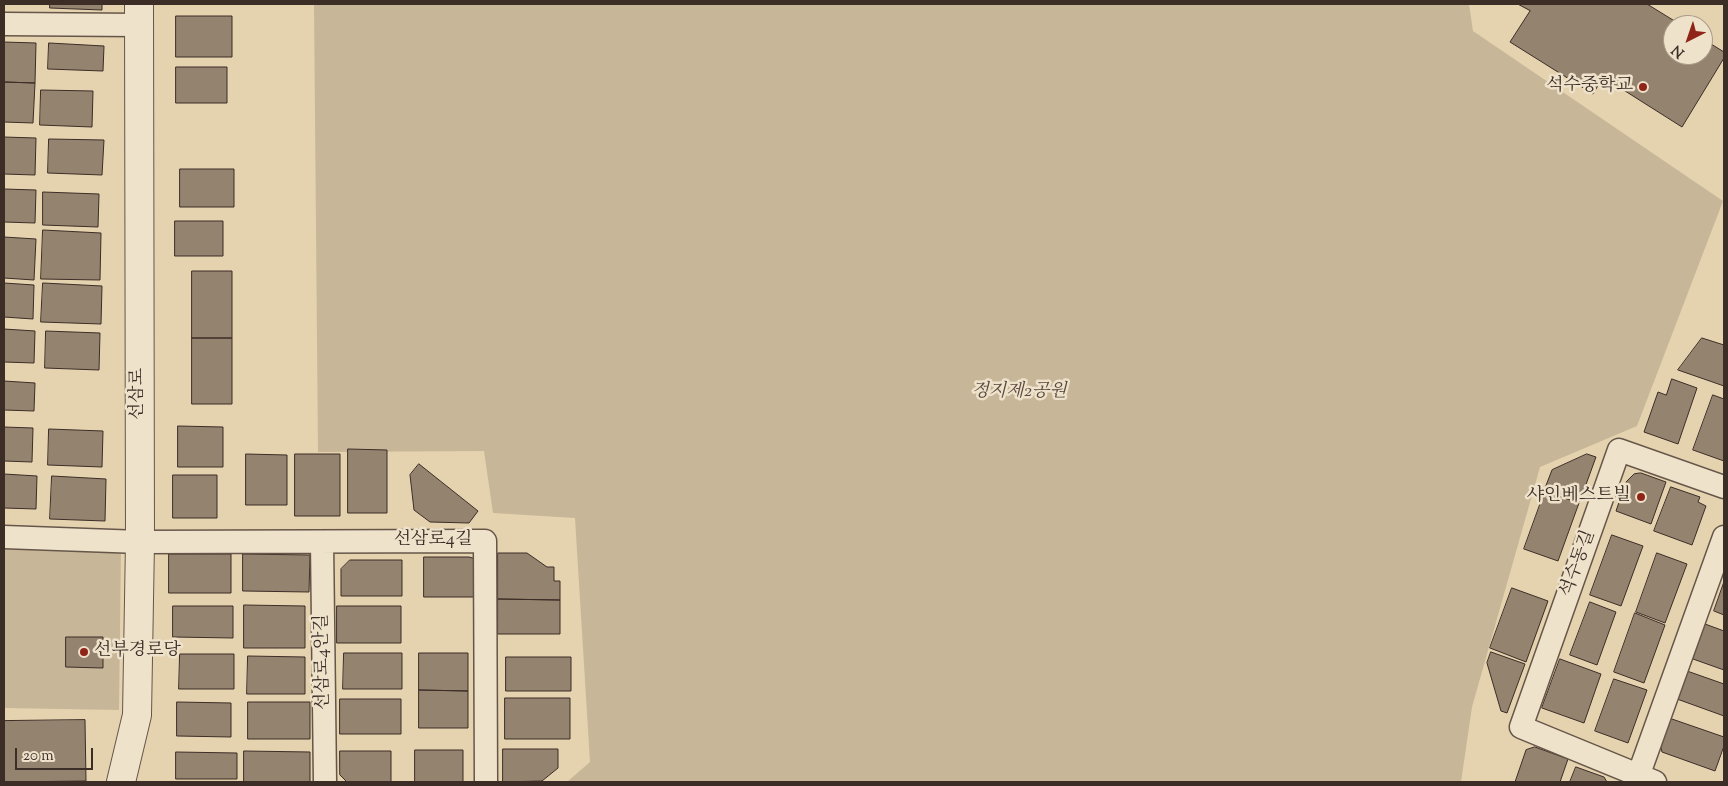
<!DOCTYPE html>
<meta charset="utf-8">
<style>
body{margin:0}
#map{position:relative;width:1728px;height:786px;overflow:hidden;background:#e5d2af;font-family:"Sorts Mill Goudy",serif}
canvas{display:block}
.frame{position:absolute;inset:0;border:5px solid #3c2d27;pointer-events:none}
.north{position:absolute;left:1663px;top:15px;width:50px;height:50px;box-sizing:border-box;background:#eee2cb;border:1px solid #a79a89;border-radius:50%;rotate:221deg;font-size:14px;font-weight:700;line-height:20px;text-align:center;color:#3c2d27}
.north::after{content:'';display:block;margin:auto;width:18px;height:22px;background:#8f2418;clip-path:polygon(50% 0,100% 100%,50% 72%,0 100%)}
.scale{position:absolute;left:15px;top:748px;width:78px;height:22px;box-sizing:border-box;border:2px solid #3c2d27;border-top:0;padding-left:6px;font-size:15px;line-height:18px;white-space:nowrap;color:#3c2d27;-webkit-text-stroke:4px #eee2cb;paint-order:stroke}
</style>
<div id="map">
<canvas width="1728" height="786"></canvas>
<div class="frame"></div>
<div class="north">N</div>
<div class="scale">20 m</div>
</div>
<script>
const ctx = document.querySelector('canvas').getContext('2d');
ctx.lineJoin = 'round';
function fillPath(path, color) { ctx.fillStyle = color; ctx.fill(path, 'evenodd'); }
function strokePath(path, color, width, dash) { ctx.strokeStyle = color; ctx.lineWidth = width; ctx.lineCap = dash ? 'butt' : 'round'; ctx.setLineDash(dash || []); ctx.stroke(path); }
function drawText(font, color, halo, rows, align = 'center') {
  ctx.font = font + ' "Sorts Mill Goudy","Noto Serif KR",serif'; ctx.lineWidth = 5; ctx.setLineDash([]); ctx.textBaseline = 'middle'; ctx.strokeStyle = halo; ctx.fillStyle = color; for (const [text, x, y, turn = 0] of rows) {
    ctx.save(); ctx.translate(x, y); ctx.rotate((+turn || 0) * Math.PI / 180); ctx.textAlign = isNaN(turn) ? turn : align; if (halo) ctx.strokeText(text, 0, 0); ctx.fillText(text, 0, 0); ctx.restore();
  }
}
const green = new Path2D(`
 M 314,4 L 1469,4 L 1473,31 L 1723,201 L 1637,426 L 1540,467 L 1472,707 L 1461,782 L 567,782 L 590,762 L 575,518 L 493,513 L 484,451 L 318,452 Z
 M 4,545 L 121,547 L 119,710 L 4,708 Z`);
const building = new Path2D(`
 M 50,4 L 102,4 L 102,10 L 50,8 Z
 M 1518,4 L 1647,4 L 1681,25 L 1673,25 L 1673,55 L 1703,55 L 1703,39 L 1724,52 L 1724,58 L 1682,127 L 1603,77 L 1593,94 L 1510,42 L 1530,11 Z
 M 176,16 L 232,16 L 232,57 L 176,57 Z
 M 4,42 L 36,43 L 35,83 L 4,82 Z
 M 49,43 L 104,46 L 103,71 L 48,69 Z
 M 176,67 L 227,67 L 227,103 L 176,103 Z
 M 4,82 L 35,83 L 33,123 L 4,122 Z
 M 41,90 L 93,91 L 92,127 L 40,125 Z
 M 4,137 L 36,138 L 35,175 L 4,174 Z
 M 49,139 L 104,140 L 102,175 L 48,173 Z
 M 180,169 L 234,169 L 234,207 L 180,207 Z
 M 4,189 L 36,190 L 35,223 L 4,222 Z
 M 43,192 L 99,194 L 98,227 L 43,225 Z
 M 175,221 L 223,221 L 223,256 L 175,256 Z
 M 43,230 L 101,233 L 100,280 L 41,279 Z
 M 4,237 L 36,239 L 34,280 L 4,278 Z
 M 192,271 L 232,271 L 232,338 L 192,338 Z
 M 4,283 L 34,285 L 33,319 L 4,317 Z
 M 43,283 L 102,286 L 101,324 L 41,322 Z
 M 4,329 L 35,331 L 34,363 L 4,362 Z
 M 46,331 L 100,333 L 99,370 L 45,368 Z
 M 192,338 L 232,338 L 232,404 L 192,404 Z
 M 1702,338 L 1724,345 L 1724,386 L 1678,370 Z
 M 1672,379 L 1697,388 L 1678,444 L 1644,432 L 1658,392 L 1666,395 Z
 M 4,381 L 35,383 L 34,411 L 4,410 Z
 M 1713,395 L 1724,399 L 1724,461 L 1693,450 Z
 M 178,426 L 223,427 L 223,467 L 178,467 Z
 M 4,427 L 33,428 L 32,462 L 4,461 Z
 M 49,429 L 103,431 L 102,467 L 48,465 Z
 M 348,449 L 387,450 L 387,513 L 348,513 Z
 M 246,454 L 287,455 L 287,505 L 246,505 Z
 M 295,454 L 340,454 L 340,516 L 295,516 Z
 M 1587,454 L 1596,457 L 1580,501 L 1545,488 L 1552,470 Z
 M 419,464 L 478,511 L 469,523 L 430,522 L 414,510 L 410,475 Z
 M 1641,473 L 1666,482 L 1651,524 L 1616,511 L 1626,482 L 1634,474 Z
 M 4,474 L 37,476 L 36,509 L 4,508 Z
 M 173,475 L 217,475 L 217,518 L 173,518 Z
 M 52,476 L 106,479 L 105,521 L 50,519 Z
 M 1671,487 L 1700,497 L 1698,502 L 1706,506 L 1692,545 L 1654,531 Z
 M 1545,491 L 1579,503 L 1558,561 L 1524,549 Z
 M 1612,535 L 1643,546 L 1621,606 L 1590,595 Z
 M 498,553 L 527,553 L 547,567 L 554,567 L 554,581 L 560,581 L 560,600 L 498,599 Z
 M 1657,553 L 1687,564 L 1665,623 L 1636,612 Z
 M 169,554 L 231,554 L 231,593 L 169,593 Z
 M 243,554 L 310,555 L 309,592 L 243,591 Z
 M 424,557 L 469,557 L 480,560 L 483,597 L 424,597 Z
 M 350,560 L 402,560 L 402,596 L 341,596 L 341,569 Z
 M 1724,582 L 1724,615 L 1714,611 Z
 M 1512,588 L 1548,601 L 1526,662 L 1490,648 Z
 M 498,599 L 560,600 L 560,634 L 498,634 Z
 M 1590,602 L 1616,612 L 1597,665 L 1570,655 Z
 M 244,605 L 305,606 L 305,648 L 244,648 Z
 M 173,606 L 233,606 L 233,638 L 173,637 Z
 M 337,606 L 401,606 L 401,643 L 337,643 Z
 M 1635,613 L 1665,625 L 1644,683 L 1614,672 Z
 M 1705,624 L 1724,631 L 1724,670 L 1693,659 Z
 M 66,637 L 103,637 L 103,668 L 66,667 Z
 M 1491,652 L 1525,664 L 1507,713 L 1501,711 L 1487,663 Z
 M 344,653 L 402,653 L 402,689 L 343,689 Z
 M 419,653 L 468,653 L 468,691 L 419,690 Z
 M 180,654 L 234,654 L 234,689 L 179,689 Z
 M 248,656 L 305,657 L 305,694 L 247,694 Z
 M 506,657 L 571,657 L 571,691 L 506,691 Z
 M 1560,659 L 1601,674 L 1584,723 L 1542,708 Z
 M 1687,671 L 1724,684 L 1724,716 L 1677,699 Z
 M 1614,679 L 1647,690 L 1628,743 L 1595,731 Z
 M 419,690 L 468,691 L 468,728 L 419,728 Z
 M 505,698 L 570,698 L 570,739 L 505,739 Z
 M 340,699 L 401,699 L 401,734 L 340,734 Z
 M 177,702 L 231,703 L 231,737 L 177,736 Z
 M 248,702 L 310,702 L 310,739 L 248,739 Z
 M 1669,718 L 1724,737 L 1724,746 L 1715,771 L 1662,752 L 1660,744 Z
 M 85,720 L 86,781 L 4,782 L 4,721 Z
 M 1535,747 L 1568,759 L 1560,782 L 1515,782 L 1526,750 Z
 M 503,749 L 558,749 L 558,768 L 542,781 L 503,782 Z
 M 415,750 L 463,750 L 463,782 L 415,782 Z
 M 244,751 L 310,752 L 310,782 L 244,782 Z
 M 340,751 L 391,751 L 391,782 L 347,782 L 340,775 Z
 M 176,752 L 237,753 L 237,779 L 176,779 Z
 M 1576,767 L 1604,777 L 1607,782 L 1570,782 Z`);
const minor = new Path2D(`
 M 4,24 L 139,25
 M 4,537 L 140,542 L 485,541 L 486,782
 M 322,542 L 325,782
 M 1636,782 L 1724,537
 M 1655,782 L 1521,727 L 1619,450 L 1724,487`);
const tertiary = new Path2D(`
 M 121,782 L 137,715 L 140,542 L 139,4`);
const markers = [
 [1643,87,5,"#8f2418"],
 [1641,497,5,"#8f2418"],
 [84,652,5,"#8f2418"]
];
const poiNames = [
 ["석수중학교",1633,87],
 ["샤인베스트빌",1631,497],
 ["선부경로당",94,652,"left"]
];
const parkNames = [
 ["정지제2공원",1019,393]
];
const streetNames = [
 ["선삼로",139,394,-90],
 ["선삼로4길",433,541],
 ["석수동길",1579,564,-70],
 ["선삼로4안길",324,662,-91]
];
fillPath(green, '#c8b698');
fillPath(building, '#94836e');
strokePath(building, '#3c2d27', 1);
strokePath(minor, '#665649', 25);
strokePath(tertiary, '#665649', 30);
strokePath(minor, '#eee2cb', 22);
strokePath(tertiary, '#eee2cb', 28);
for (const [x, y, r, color] of markers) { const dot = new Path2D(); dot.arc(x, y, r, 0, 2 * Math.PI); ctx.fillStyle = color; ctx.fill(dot); strokePath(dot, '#eee2cb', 2); }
drawText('18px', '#3c2d27', '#eee2cb', poiNames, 'right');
drawText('italic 18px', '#58483e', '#eee2cb', parkNames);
drawText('18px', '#3c2d27', '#eee2cb', streetNames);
</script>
